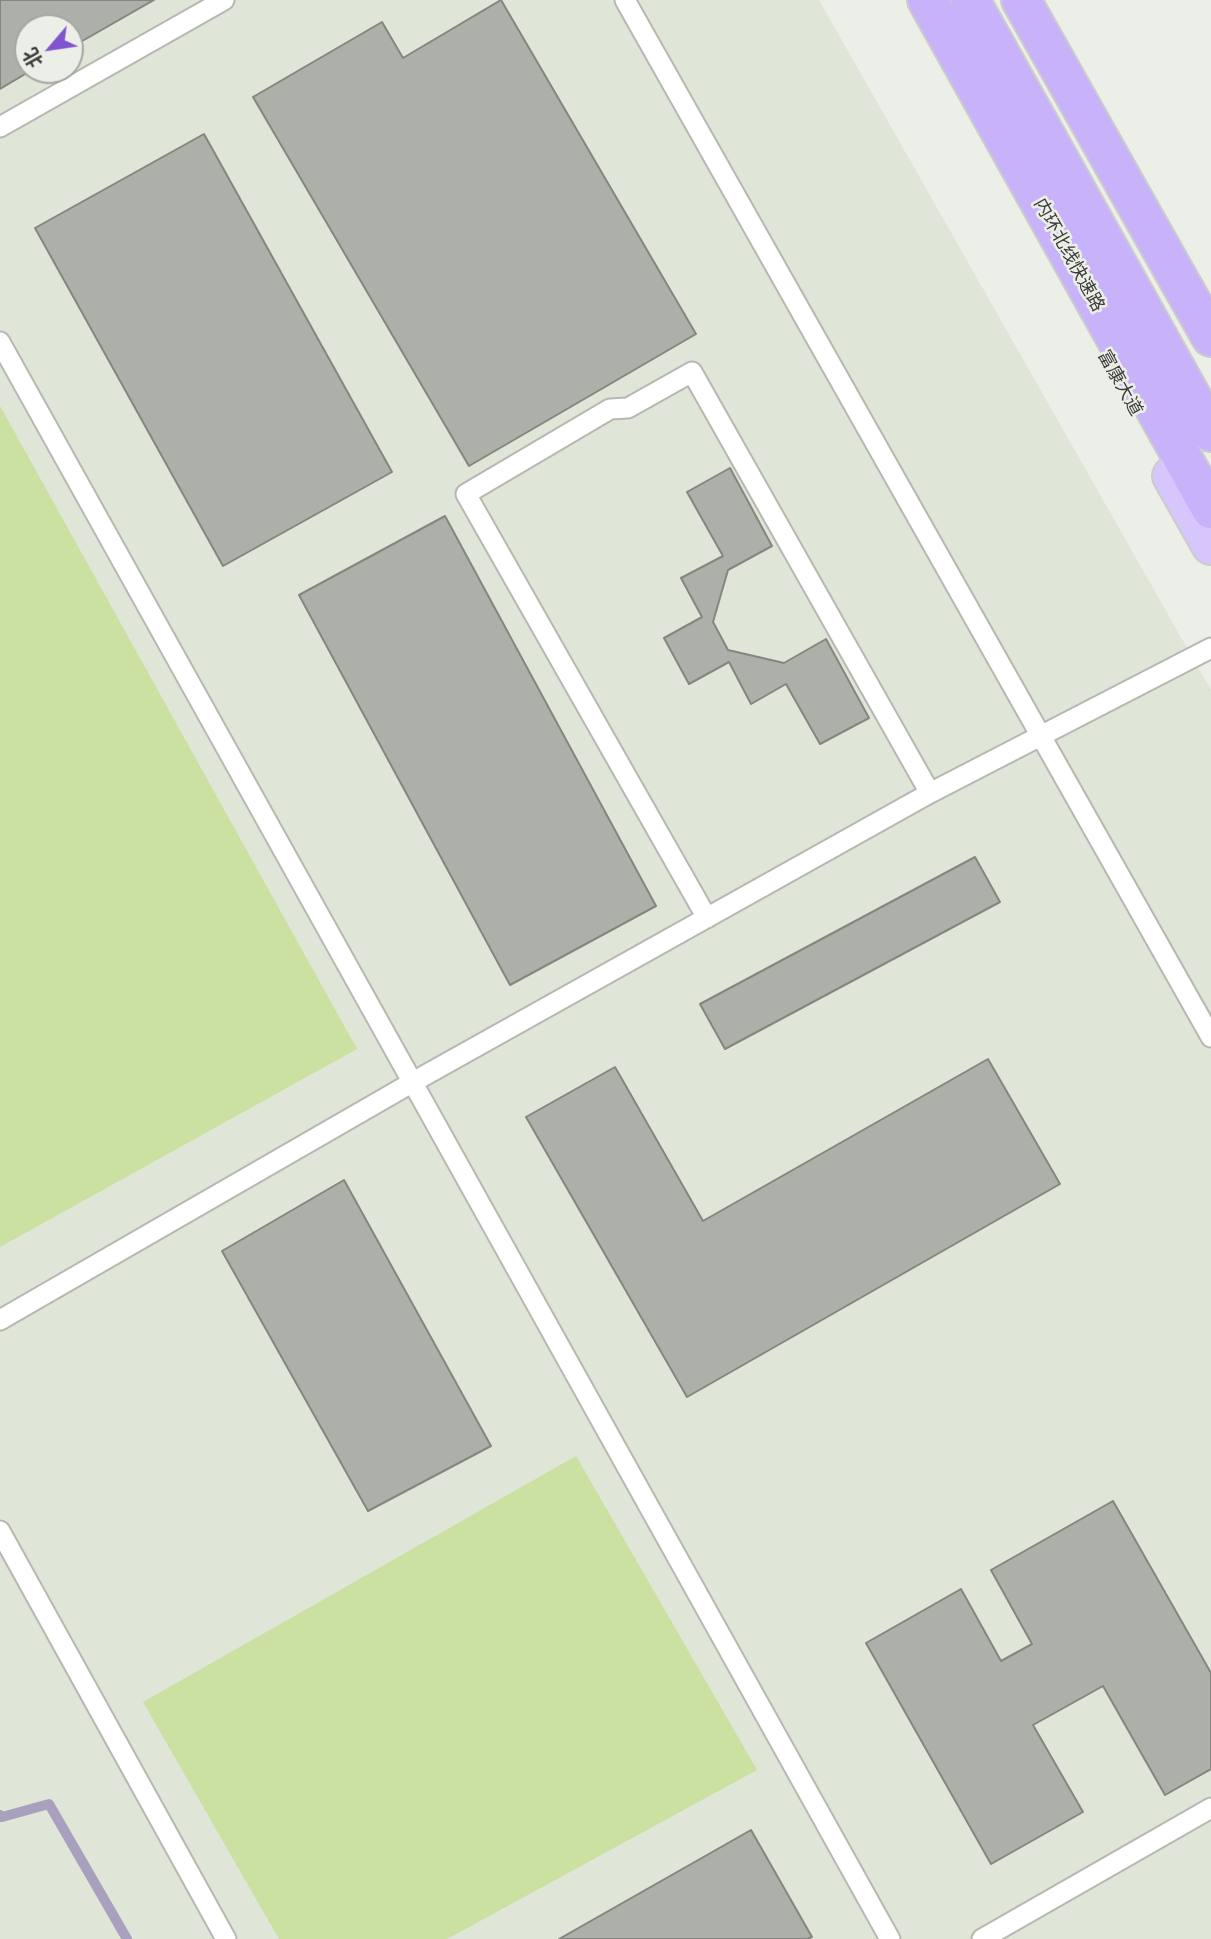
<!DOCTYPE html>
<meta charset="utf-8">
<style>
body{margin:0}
#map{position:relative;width:1211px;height:1939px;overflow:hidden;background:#ecefe8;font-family:Quicksand,"Noto Sans SC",sans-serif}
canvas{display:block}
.north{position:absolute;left:14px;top:14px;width:70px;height:70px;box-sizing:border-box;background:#ecefe8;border:2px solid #a5a7a2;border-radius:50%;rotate:241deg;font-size:19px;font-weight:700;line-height:28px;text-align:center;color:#3a3b39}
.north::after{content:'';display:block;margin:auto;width:24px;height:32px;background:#8255ce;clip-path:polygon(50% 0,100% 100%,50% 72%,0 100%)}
</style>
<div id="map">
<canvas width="1211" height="1939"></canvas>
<div class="north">北</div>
</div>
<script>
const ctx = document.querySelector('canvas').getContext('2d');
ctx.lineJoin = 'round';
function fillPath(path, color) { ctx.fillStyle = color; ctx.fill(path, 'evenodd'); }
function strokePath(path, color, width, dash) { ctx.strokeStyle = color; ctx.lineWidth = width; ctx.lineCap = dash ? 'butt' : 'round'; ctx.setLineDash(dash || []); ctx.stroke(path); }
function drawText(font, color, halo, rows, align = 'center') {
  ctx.font = font + ' Quicksand,"Noto Sans SC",sans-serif'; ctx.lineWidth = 5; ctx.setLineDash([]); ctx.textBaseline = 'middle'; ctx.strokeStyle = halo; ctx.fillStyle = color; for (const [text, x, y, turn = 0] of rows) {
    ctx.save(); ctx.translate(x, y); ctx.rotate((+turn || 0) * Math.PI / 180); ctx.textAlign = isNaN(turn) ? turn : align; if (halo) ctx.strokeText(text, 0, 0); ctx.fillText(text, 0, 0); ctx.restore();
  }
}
const built = new Path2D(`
 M 0,0 L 819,0 L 1211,690 L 1211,1939 L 0,1939 ZM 28,28 L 70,28 L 70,70 L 28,70 Z`);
const green = new Path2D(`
 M 0,406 L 357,1049 L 0,1247 Z
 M 576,1456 L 757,1770 L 447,1939 L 279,1939 L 143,1702 Z`);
const stream = new Path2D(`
 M 0,1815 L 2,1817 L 49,1804 L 127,1939`);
const building = new Path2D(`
 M 0,0 L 154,0 L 70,48 L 70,28 L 28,28 L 28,70 L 32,70 L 0,89 Z
 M 501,0 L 696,334 L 469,466 L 253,97 L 382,22 L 403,58 Z
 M 204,134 L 392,472 L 223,566 L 35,228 Z
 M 730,468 L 772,546 L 728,570 L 713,622 L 728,650 L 784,663 L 826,639 L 869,718 L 820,744 L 786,684 L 751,704 L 729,662 L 689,684 L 664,638 L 702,617 L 681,578 L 723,556 L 687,492 Z
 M 445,516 L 656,906 L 510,985 L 299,595 Z
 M 975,857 L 1000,902 L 725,1049 L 700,1004 Z
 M 988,1059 L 1060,1184 L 687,1397 L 526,1117 L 615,1067 L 703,1221 Z
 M 344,1180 L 491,1446 L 368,1511 L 222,1251 Z
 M 1113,1501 L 1211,1673 L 1211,1769 L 1165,1795 L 1103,1686 L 1033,1725 L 1083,1812 L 991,1864 L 866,1643 L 961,1589 L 1001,1661 L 1032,1644 L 991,1570 Z
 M 751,1830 L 812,1937 L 807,1939 L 559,1939 Z`);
const service = new Path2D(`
 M 625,0 L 1211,1037
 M 0,127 L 224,0
 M 0,342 L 890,1939
 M 930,793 L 1211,648
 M 0,1320 L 413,1082 L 930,793 L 692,372 L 628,408 L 610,409 L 466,494 L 707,918
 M 0,1531 L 226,1939
 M 982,1939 L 1211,1808`);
const primary = new Path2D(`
 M 1172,476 L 1211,545`);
const trunk = new Path2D(`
 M 927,0 L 1211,509
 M 970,0 L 1211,432
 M 1021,0 L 1211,337`);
const streetNames = [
 ["内环北线快速路",1069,255,61],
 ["富康大道",1120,383,61]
];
fillPath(built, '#dfe5d7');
fillPath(green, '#cae1a1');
strokePath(stream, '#a8a0bd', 10);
fillPath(building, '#adb0a9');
strokePath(building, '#848680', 2);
strokePath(service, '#b6b8b1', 23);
strokePath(primary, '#ccc', 42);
strokePath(trunk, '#ccc', 42);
strokePath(service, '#fff', 19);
strokePath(primary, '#d6c6fb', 38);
strokePath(trunk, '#c8b3fa', 38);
drawText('18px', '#3a3b39', '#ecefe8', streetNames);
</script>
